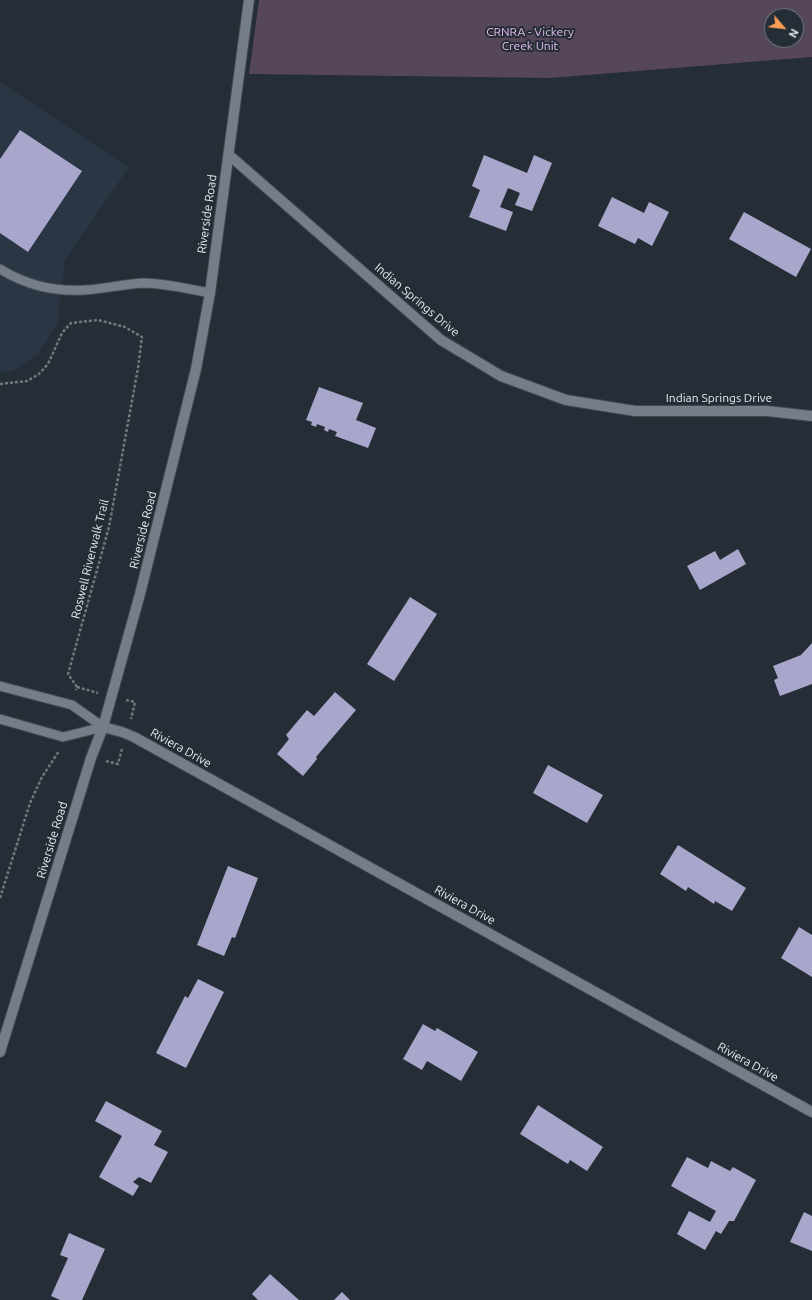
<!DOCTYPE html>
<style>
body{margin:0}
#map{position:relative;width:812px;height:1300px;overflow:hidden;background:#252d36;font-family:Ubuntu,sans-serif}
canvas{display:block}
.north{position:absolute;left:764px;top:8px;width:40px;height:40px;box-sizing:border-box;background:#252d36;border:1px solid #727980;border-radius:50%;rotate:118deg;font-size:11px;font-weight:700;line-height:16px;text-align:center;color:#e5eaf0}
.north::after{content:'';display:block;margin:auto;width:14px;height:18px;background:#fd9d55;clip-path:polygon(50% 0,100% 100%,50% 72%,0 100%)}
</style>
<div id="map">
<canvas width="812" height="1300"></canvas>
<div class="north">N</div>
</div>
<script>
const ctx = document.querySelector('canvas').getContext('2d');
ctx.lineJoin = 'round';
function fillPath(path, color) { ctx.fillStyle = color; ctx.fill(path, 'evenodd'); }
function strokePath(path, color, width, dash) { ctx.strokeStyle = color; ctx.lineWidth = width; ctx.lineCap = dash ? 'butt' : 'round'; ctx.setLineDash(dash || []); ctx.stroke(path); }
function drawText(font, color, halo, rows, align = 'center') {
  ctx.font = font + ' Ubuntu,sans-serif'; ctx.lineWidth = 4; ctx.setLineDash([]); ctx.textBaseline = 'middle'; ctx.strokeStyle = halo; ctx.fillStyle = color; for (const [text, x, y, turn = 0] of rows) {
    ctx.save(); ctx.translate(x, y); ctx.rotate((+turn || 0) * Math.PI / 180); ctx.textAlign = isNaN(turn) ? turn : align; if (halo) ctx.strokeText(text, 0, 0); ctx.fillText(text, 0, 0); ctx.restore();
  }
}
const built = new Path2D(`
 M 0,82 L 129,167 L 65,260 L 59,306 L 58,322 L 39,353 L 13,371 L 0,373 Z`);
const green = new Path2D(`
 M 259,0 L 812,0 L 812,57 L 550,78 L 249,74 ZM 772,16 L 796,16 L 796,40 L 772,40 Z`);
const building = new Path2D(`
 M 20,130 L 82,171 L 28,252 L 0,233 L 0,159 Z
 M 484,155 L 527,173 L 534,155 L 552,163 L 532,211 L 515,205 L 520,193 L 508,188 L 500,207 L 513,212 L 506,231 L 469,217 L 480,190 L 472,186 Z
 M 612,197 L 644,213 L 649,202 L 669,212 L 652,246 L 638,238 L 635,244 L 598,226 Z
 M 744,212 L 811,249 L 796,277 L 729,239 Z
 M 319,387 L 363,403 L 356,420 L 376,428 L 368,448 L 335,436 L 337,432 L 329,429 L 328,432 L 324,430 L 325,427 L 317,424 L 316,427 L 311,425 L 312,422 L 306,420 Z
 M 738,549 L 746,564 L 700,590 L 687,566 L 715,551 L 720,560 Z
 M 410,597 L 437,614 L 394,681 L 367,664 Z
 M 812,643 L 812,684 L 780,696 L 774,680 L 778,678 L 773,666 L 801,655 Z
 M 335,692 L 356,710 L 316,757 L 317,759 L 303,776 L 277,754 L 289,739 L 286,735 L 307,710 L 314,716 Z
 M 548,765 L 603,795 L 587,823 L 533,793 Z
 M 678,845 L 746,888 L 732,911 L 715,901 L 714,904 L 688,887 L 686,891 L 660,874 Z
 M 228,866 L 258,878 L 235,938 L 232,937 L 224,956 L 197,945 Z
 M 799,927 L 812,935 L 812,977 L 781,958 Z
 M 198,979 L 224,992 L 186,1068 L 156,1053 L 185,996 L 188,998 Z
 M 423,1024 L 435,1031 L 437,1028 L 478,1052 L 461,1081 L 427,1061 L 422,1070 L 403,1059 Z
 M 106,1101 L 162,1131 L 154,1145 L 168,1152 L 151,1183 L 139,1177 L 133,1182 L 139,1186 L 133,1196 L 99,1177 L 122,1136 L 95,1121 Z
 M 538,1105 L 603,1147 L 587,1171 L 570,1160 L 568,1164 L 520,1134 Z
 M 687,1157 L 708,1168 L 711,1161 L 730,1171 L 733,1167 L 756,1180 L 734,1221 L 729,1221 L 721,1234 L 716,1231 L 705,1250 L 677,1234 L 689,1211 L 710,1222 L 716,1211 L 671,1186 Z
 M 804,1212 L 812,1216 L 812,1251 L 790,1242 Z
 M 69,1233 L 105,1249 L 82,1300 L 60,1300 L 51,1296 L 68,1258 L 60,1255 Z
 M 270,1274 L 299,1300 L 258,1300 L 252,1294 Z
 M 342,1292 L 350,1300 L 334,1300 Z`);
const path = new Path2D(`
 M 0,384 L 27,381 L 39,374 L 48,364 L 62,333 L 71,323 L 98,320 L 125,327 L 142,337 L 138,368 L 109,527 L 68,674 L 77,687 L 76,690
 M 77,687 L 98,693
 M 126,700 L 135,702 L 131,719
 M 106,761 L 118,764 L 122,749
 M 0,898 L 30,803 L 42,777 L 59,751`);
const service = new Path2D(`
 M 0,269 C 26,285 54,292 85,290 C 104,289 123,284 143,283 C 165,283 188,289 210,293
 M 0,686 L 72,705 L 103,727
 M 0,719 L 63,737 L 103,727`);
const minor = new Path2D(`
 M 229,155 L 441,340 L 501,376 L 566,400 L 635,411 L 767,411 L 812,416
 M 103,727 L 122,732 L 134,737 L 812,1112`);
const tertiary = new Path2D(`
 M 0,1052 L 91,758 L 103,727 L 140,594 L 196,369 L 210,293 L 249,0`);
const parkNames = [
 ["CRNRA - Vickery",530,32],
 ["Creek Unit",530,46]
];
const streetNames = [
 ["Riverside Road",207,214,-82],
 ["Indian Springs Drive",417,300,40],
 ["Indian Springs Drive",719,398],
 ["Riverside Road",143,530,-76],
 ["Roswell Riverwalk Trail",90,559,-76],
 ["Riviera Drive",181,748,29],
 ["Riverside Road",52,840,-73],
 ["Riviera Drive",465,905,29],
 ["Riviera Drive",748,1062,29]
];
fillPath(built, '#2b3645');
fillPath(green, '#554759');
fillPath(building, '#a8a7cb');
strokePath(service, '#424850', 11);
strokePath(minor, '#424850', 12);
strokePath(tertiary, '#424850', 12);
strokePath(path, '#70777f', 2.5, [3, 2]);
strokePath(service, '#747d88', 9);
strokePath(minor, '#747d88', 10);
strokePath(tertiary, '#747d88', 10);
drawText('12px', '#e5bdf0', '#252d36', parkNames);
drawText('12px', '#e5eaf0', '#252d36', streetNames);
</script>
